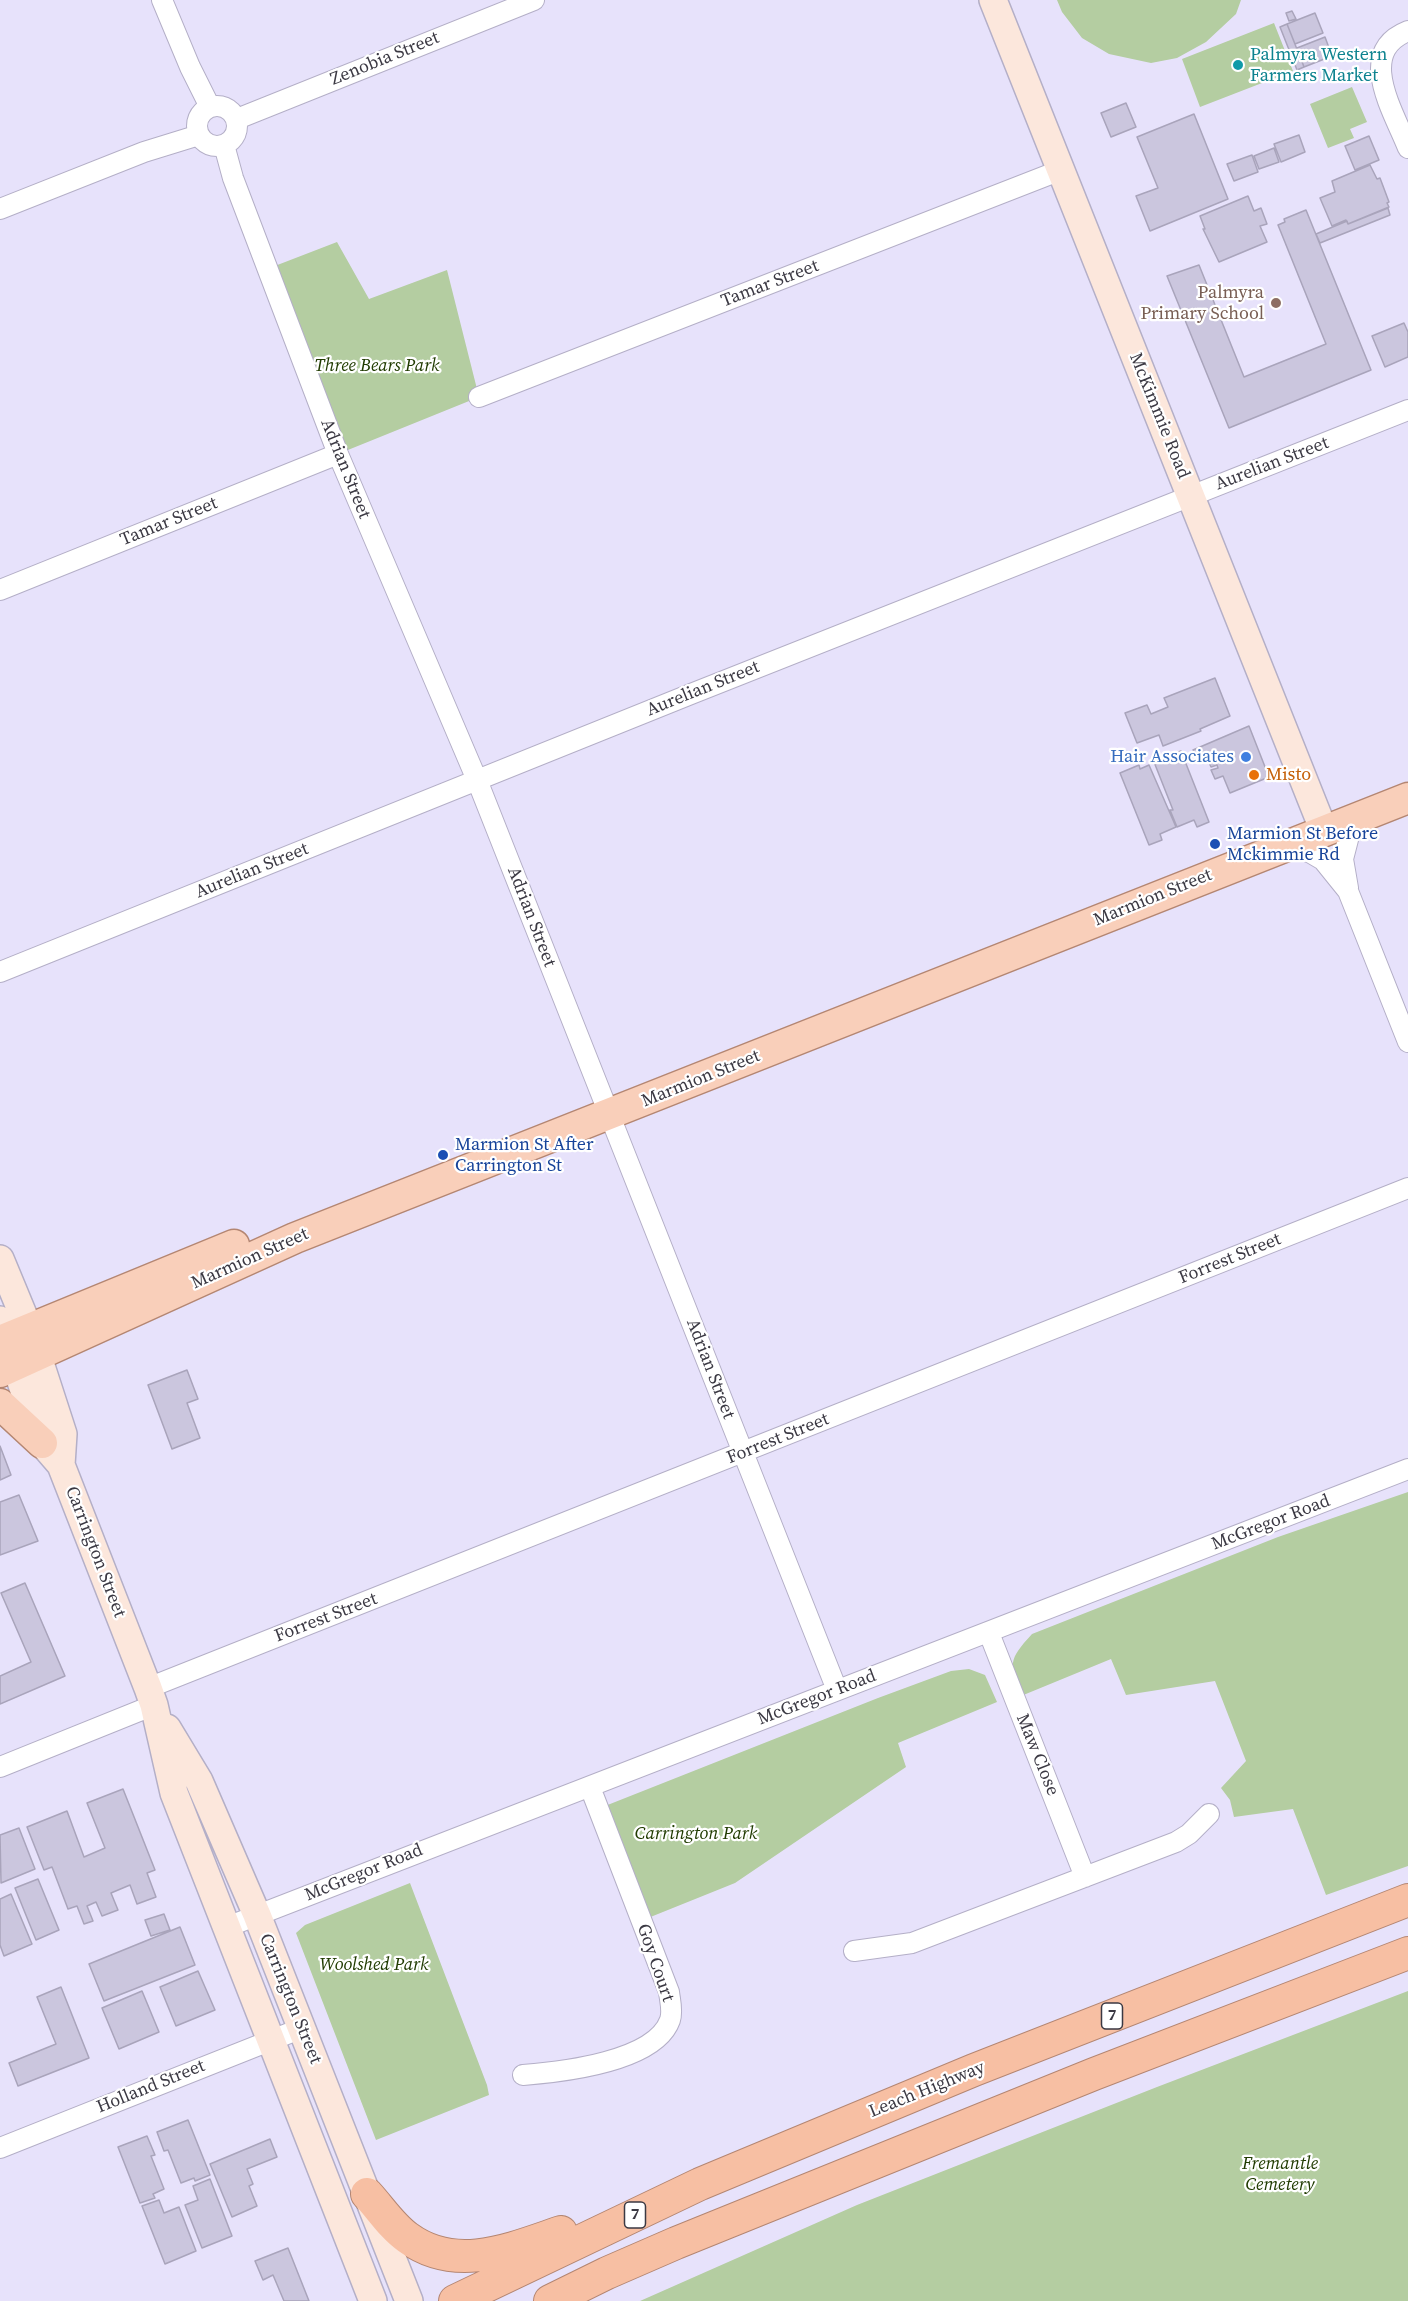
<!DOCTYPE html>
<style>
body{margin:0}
canvas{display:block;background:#e7e2fb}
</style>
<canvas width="1408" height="2301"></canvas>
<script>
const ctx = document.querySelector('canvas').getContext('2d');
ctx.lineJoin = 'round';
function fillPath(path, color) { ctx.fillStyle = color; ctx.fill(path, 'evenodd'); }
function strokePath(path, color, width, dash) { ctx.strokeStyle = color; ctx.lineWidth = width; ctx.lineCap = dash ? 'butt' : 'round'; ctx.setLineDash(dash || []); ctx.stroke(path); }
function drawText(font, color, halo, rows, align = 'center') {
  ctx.font = font + ' "Source Serif 4",serif'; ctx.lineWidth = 4.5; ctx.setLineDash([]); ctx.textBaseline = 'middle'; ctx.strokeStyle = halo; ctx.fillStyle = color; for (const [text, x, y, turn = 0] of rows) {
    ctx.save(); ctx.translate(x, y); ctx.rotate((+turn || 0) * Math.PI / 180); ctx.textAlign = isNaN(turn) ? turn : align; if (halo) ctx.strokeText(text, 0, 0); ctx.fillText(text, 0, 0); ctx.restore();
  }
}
const green = new Path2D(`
 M 1057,0 L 1241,0 L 1236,14 L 1206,42 L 1177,58 L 1151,63 L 1109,54 L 1082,38 L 1062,12 Z
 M 1274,23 L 1293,71 L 1200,107 L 1182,59 Z
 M 1352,87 L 1367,122 L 1350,129 L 1354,138 L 1328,148 L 1310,104 Z
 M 337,242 L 369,299 L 447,270 L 479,397 L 338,454 L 267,269 Z
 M 1408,1492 L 1408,1866 L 1326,1895 L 1293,1809 L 1234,1817 L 1230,1800 L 1221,1788 L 1246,1761 L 1215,1681 L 1126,1695 L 1111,1659 L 1021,1696 C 1009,1664 1008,1660 1032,1634 L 1278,1537 Z
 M 969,1669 L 985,1675 L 997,1702 L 898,1743 L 906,1767 L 735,1883 L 648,1918 L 605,1806 L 878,1698 L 951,1671 Z
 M 410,1883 L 487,2085 L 489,2095 L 376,2140 L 296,1933 L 305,1925 Z
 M 1408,1991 L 1408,2301 L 640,2301 L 857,2205 L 1157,2087 Z`);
const building = new Path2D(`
 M 1292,11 L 1296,19 L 1289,21 L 1286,13 Z
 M 1315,13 L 1323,33 L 1295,44 L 1287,24 Z
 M 1287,24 L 1304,67 L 1297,70 L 1280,27 Z
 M 1325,37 L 1332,56 L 1304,67 L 1297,48 Z
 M 1126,103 L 1136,127 L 1111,137 L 1101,113 Z
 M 1194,114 L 1228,199 L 1150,231 L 1136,196 L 1158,188 L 1137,137 Z
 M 1299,135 L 1305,152 L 1281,162 L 1274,144 Z
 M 1369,136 L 1379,160 L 1355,170 L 1345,146 Z
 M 1274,148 L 1279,162 L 1259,169 L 1254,156 Z
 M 1252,155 L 1258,172 L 1234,181 L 1227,164 Z
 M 1370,165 L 1377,179 L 1380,178 L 1389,202 L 1387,203 L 1389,207 L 1348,224 L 1346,220 L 1332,226 L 1320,198 L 1335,192 L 1332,181 Z
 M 1248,196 L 1254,211 L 1261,208 L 1267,224 L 1260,226 L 1267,242 L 1219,262 L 1203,229 L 1205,229 L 1200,216 Z
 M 1388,208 L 1390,215 L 1320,243 L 1316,234 L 1347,221 L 1348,224 Z
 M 1306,210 L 1371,370 L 1229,428 L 1167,276 L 1199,265 L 1244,377 L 1326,344 L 1278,225 L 1285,222 L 1284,219 Z
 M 1404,323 L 1408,332 L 1408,357 L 1385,367 L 1372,336 Z
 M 1215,678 L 1230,716 L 1200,729 L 1201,731 L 1163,746 L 1159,735 L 1137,743 L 1125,713 L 1147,705 L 1151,714 L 1168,707 L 1164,698 Z
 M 1249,726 L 1269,777 L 1230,793 L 1223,776 L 1215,779 L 1211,770 L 1218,768 L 1217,765 L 1211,767 L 1207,758 L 1198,761 L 1193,750 Z
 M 1181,751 L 1209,822 L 1197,827 L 1194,820 L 1177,827 L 1170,810 L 1173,810 L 1154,762 Z
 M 1139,765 L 1140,769 L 1149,765 L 1176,827 L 1160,834 L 1162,840 L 1149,845 L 1120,773 Z
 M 187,1370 L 198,1399 L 187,1403 L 200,1438 L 172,1449 L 148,1385 Z
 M 0,1446 L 11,1475 L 0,1480 Z
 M 19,1495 L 38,1541 L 0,1555 L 0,1502 Z
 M 25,1583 L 65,1676 L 0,1704 L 0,1676 L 31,1662 L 1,1593 Z
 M 123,1789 L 155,1870 L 147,1873 L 156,1897 L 137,1904 L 130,1885 L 111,1893 L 118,1910 L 102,1916 L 96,1902 L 87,1906 L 93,1921 L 84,1924 L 77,1906 L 68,1909 L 52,1867 L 44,1870 L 27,1827 L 67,1811 L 84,1857 L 105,1848 L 87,1803 Z
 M 19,1828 L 35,1869 L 1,1883 L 0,1835 Z
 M 38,1879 L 59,1930 L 36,1940 L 15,1888 Z
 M 11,1894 L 32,1944 L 4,1956 L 0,1945 L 0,1899 Z
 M 164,1914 L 170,1930 L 151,1936 L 145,1920 Z
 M 180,1927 L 195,1965 L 104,2001 L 89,1964 Z
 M 198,1971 L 215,2010 L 176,2026 L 160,1987 Z
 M 61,1987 L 89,2058 L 18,2086 L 9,2063 L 56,2044 L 37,1997 Z
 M 142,1991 L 159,2032 L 119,2049 L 102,2008 Z
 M 188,2120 L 210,2175 L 195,2181 L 194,2178 L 181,2183 L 168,2150 L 164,2151 L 157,2132 Z
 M 147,2136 L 155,2155 L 151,2156 L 164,2189 L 153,2194 L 155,2198 L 140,2203 L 118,2147 Z
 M 270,2139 L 277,2157 L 247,2169 L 253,2184 L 249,2186 L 257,2206 L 232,2217 L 210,2164 Z
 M 210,2179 L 232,2236 L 202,2248 L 185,2205 L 198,2200 L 193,2186 Z
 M 159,2200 L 164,2213 L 179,2207 L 196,2251 L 165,2264 L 142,2206 Z
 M 288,2248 L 309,2301 L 284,2301 L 273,2275 L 263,2280 L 255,2261 Z`);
const minor = new Path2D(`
 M 162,0 L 190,67 L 210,107
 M 1408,31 C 1355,52 1394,112 1408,148
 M197 126a20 20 0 1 1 40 0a20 20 0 1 1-40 0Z
 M 237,119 L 534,0
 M 224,145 L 233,178 L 338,454 L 477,780 L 837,1690
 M 0,209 L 144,152 L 199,135
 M 479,397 L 1061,170
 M 0,590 L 338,454
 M 1289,845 L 1311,853 L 1323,860 L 1348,891 L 1408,1042
 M 1348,888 L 1343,859 L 1353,820
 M 0,972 L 691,694 L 1408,410
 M 989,1633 L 1085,1877
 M 148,1688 L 1408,1188
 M 0,1767 L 154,1705
 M 227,1927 L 1408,1469
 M 854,1951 L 912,1943 L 1176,1842 L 1189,1834 L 1209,1814
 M 523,2075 C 561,2072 655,2062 670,2020 C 673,2011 670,2001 669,1992 L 590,1787
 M 0,2148 L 302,2028`);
const secondary = new Path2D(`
 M 993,0 L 1324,831
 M 0,1259 L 29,1329 L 63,1434 L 61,1465
 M 0,1320 L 42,1443 L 61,1465 L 148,1688 L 154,1705 L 174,1793 L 373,2301
 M 167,1728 L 199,1781 L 257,1915 L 409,2301`);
const primary = new Path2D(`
 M 0,1341 L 234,1245
 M 0,1372 L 295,1238 L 1408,798
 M 0,1404 L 42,1443`);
const trunk = new Path2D(`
 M 367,2194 C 380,2208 392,2227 408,2238 C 456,2273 511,2249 561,2232
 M 455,2301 L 700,2184 L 974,2070 L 1408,1900
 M 550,2301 L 607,2273 L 676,2243 L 1094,2074 L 1408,1953`);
const markers = [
 [1238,65,6,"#0f9aa8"],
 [1276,303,6,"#8d6e63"],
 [1246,757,6,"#3f7fe0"],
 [1254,775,6,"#e8710a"],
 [1215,844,6,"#1a4fb4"],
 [443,1155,6,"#1a4fb4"]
];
const shields = [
 [1112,2016,21],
 [635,2215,21]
];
const shieldNames = [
 ["7",1112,2016],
 ["7",635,2215]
];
const cultureNames = [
 ["Palmyra Western",1250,55],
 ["Farmers Market",1250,76]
];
const streetNames = [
 ["Zenobia Street",385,59,-22],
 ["Tamar Street",770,284,-21],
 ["McKimmie Road",1159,416,68],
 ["Aurelian Street",1272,464,-21],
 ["Adrian Street",345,469,68],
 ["Tamar Street",169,522,-22],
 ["Aurelian Street",703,689,-22],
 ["Aurelian Street",252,871,-22],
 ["Marmion Street",1153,898,-22],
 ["Adrian Street",531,917,69],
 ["Marmion Street",701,1079,-22],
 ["Marmion Street",250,1259,-24],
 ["Forrest Street",1230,1259,-22],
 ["Adrian Street",710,1369,69],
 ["Forrest Street",778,1439,-22],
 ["McGregor Road",1271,1523,-21],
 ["Carrington Street",95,1552,69],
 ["Forrest Street",326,1618,-21],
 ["McGregor Road",817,1698,-21],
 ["Maw Close",1037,1755,68],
 ["McGregor Road",364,1873,-22],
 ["Goy Court",655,1963,71],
 ["Carrington Street",290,1999,68],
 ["Holland Street",151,2087,-22],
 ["Leach Highway",927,2090,-22]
];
const educationNames = [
 ["Palmyra",1264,293],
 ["Primary School",1264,314]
];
const parkNames = [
 ["Three Bears Park",377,366],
 ["Carrington Park",696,1834],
 ["Woolshed Park",374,1965],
 ["Fremantle",1280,2164],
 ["Cemetery",1280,2185]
];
const shopNames = [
 ["Hair Associates",1234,757]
];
const foodNames = [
 ["Misto",1266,775]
];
const transitNames = [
 ["Marmion St Before",1227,834],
 ["Mckimmie Rd",1227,855],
 ["Marmion St After",455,1145],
 ["Carrington St",455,1166]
];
fillPath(green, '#b4cda1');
fillPath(building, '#cbc6de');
strokePath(building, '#a9a4bb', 1.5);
strokePath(minor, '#b4afc7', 22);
strokePath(secondary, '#b4afc7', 30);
strokePath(primary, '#b48672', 33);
strokePath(trunk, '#b48672', 34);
strokePath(minor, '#fff', 20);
strokePath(secondary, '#fce7dc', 27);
strokePath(primary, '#f9cfba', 30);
strokePath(trunk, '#f7bfa3', 32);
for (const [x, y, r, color] of markers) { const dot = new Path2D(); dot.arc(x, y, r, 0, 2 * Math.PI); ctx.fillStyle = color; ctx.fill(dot); strokePath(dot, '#fff', 2); }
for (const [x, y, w] of shields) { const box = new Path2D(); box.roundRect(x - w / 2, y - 13, w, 26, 4.5); ctx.fillStyle = '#fff'; ctx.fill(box); strokePath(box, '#3b3943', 1.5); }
drawText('bold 16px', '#3b3943', null, shieldNames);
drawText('18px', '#0d838f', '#fff', cultureNames, 'left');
drawText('18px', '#3b3943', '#fff', streetNames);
drawText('18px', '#785e54', '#fff', educationNames, 'right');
drawText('italic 18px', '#203b00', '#fff', parkNames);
drawText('18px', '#366cbe', '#fff', shopNames, 'right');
drawText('18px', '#c56008', '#fff', foodNames, 'left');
drawText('18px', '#164399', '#fff', transitNames, 'left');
</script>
